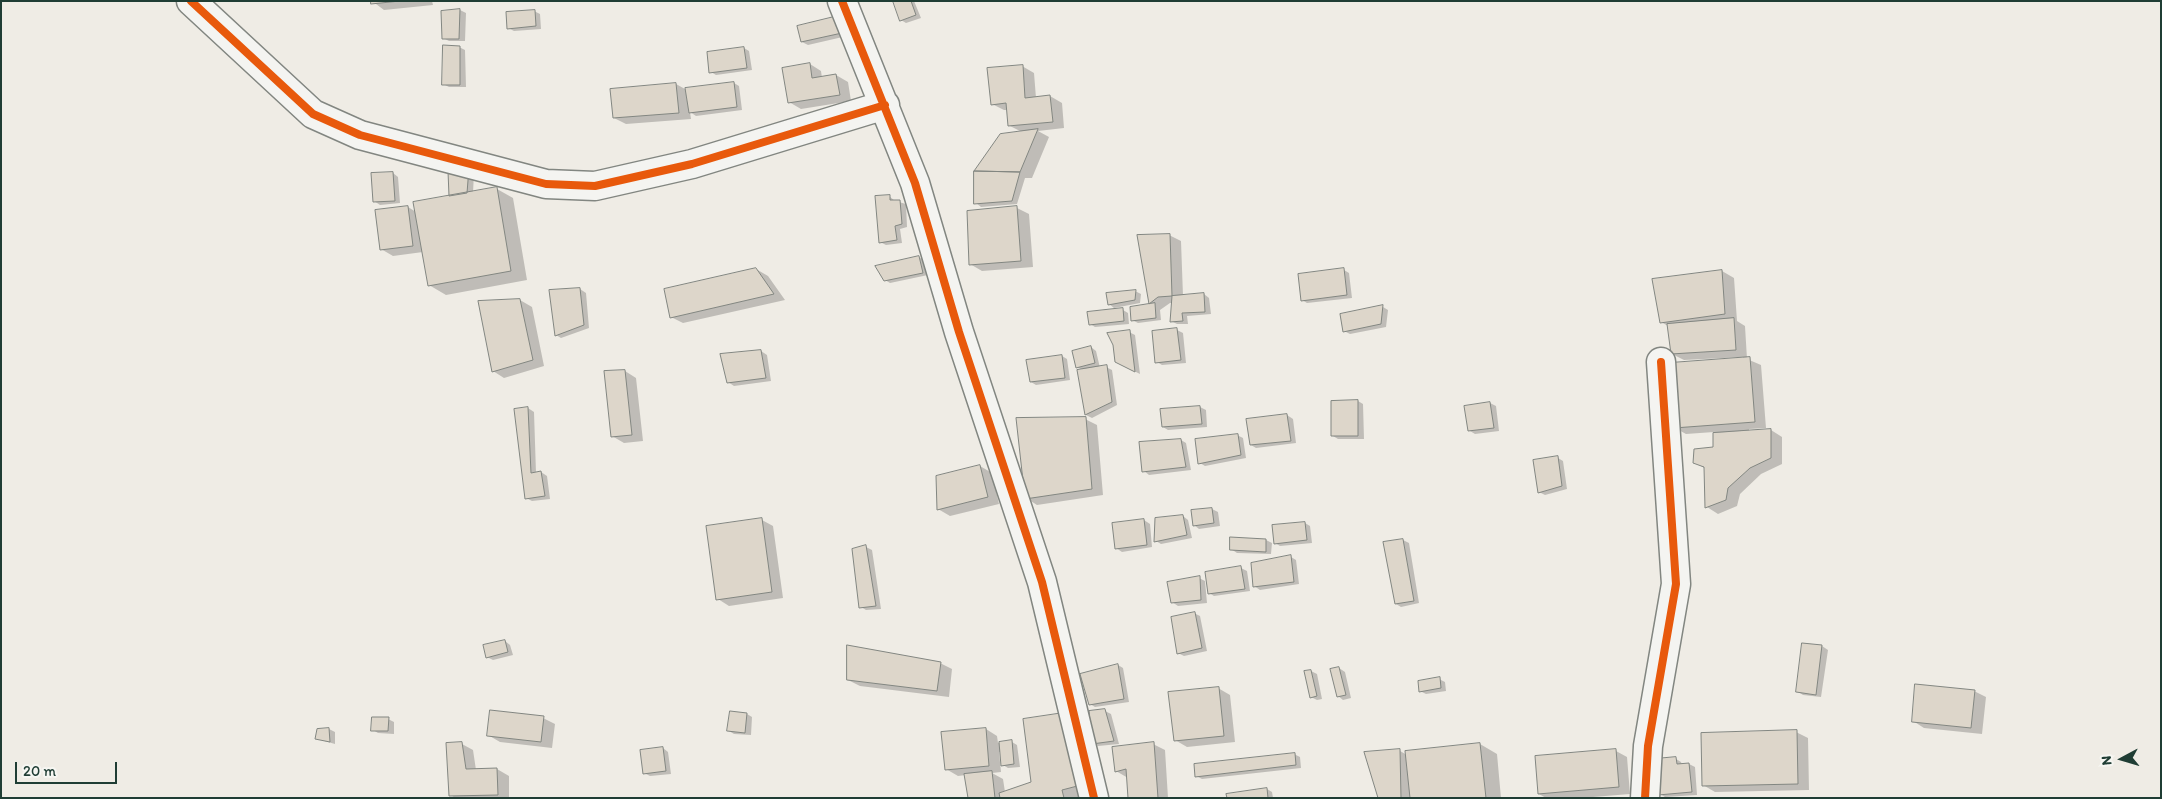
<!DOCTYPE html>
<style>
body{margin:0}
#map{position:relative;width:2162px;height:799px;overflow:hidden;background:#efece5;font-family:Itim,sans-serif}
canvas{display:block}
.frame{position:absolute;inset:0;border:2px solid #1f3d34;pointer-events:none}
.north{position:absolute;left:2097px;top:734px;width:50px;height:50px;-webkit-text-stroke:4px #f6f6f2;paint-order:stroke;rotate:264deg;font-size:14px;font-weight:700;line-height:20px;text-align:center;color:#1f3d34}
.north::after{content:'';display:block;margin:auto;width:18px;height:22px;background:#1f3d34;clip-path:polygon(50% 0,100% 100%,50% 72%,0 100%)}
.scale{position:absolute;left:15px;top:762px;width:102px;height:22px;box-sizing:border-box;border:2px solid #1f3d34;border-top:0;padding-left:6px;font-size:15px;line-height:18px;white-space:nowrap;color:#1f3d34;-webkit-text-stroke:4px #f6f6f2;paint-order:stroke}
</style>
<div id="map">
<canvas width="2162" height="799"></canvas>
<div class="frame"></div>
<div class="north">N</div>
<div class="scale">20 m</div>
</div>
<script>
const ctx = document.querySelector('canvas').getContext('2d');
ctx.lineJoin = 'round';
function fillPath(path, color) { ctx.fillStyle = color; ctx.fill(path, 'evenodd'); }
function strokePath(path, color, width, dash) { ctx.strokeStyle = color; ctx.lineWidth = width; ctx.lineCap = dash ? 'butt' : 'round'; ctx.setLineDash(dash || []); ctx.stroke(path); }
const shadow = new Path2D(`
 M 372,1 L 432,1 L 433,5 L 384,10 Z
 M 894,1 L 914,1 L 921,18 L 906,23 L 901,20 Z
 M 460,10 L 466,13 L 465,41 L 449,41 L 443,38 L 442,12 Z
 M 534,11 L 540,14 L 541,29 L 514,31 L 508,28 Z
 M 837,17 L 847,36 L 808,45 L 802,42 Z
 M 459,47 L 465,50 L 466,87 L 449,87 L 443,84 Z
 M 744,48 L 749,51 L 752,70 L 716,75 L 711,72 Z
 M 810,64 L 821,71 L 822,78 L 836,75 L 848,82 L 851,101 L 801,109 L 789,102 Z
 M 1022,66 L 1034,73 L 1036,98 L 1050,96 L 1062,103 L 1064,128 L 1038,131 L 1049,137 L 1032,178 L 1025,178 L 1017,204 L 981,207 L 976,203 L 1022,132 L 1010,126 L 1008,110 L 1004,110 L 992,104 Z
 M 734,83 L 739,86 L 742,110 L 696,116 L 690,112 L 691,119 L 626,124 L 614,118 L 676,84 L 685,89 Z
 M 449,172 L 474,173 L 473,193 L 497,189 L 513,198 L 527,280 L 446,295 L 429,285 L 423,252 L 393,256 L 381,249 L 408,207 L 416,212 L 452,196 Z
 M 393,173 L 398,177 L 400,203 L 380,205 L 374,201 Z
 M 889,196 L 895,201 L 906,204 L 907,227 L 900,229 L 902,243 L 886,245 L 880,242 Z
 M 1017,208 L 1029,214 L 1033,267 L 982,271 L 970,264 L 968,212 Z
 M 1169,235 L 1181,241 L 1183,296 L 1204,294 L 1209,298 L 1211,314 L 1187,316 L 1188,324 L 1177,324 L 1171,321 L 1173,303 L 1170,303 L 1160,310 L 1161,320 L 1138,323 L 1132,320 L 1152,305 L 1150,303 Z
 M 919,257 L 925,261 L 928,275 L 890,283 L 885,280 Z
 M 756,269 L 768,276 L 785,300 L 683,323 L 671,317 Z
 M 1344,270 L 1349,273 L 1352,298 L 1307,303 L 1302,300 Z
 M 1722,271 L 1734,278 L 1737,321 L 1745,326 L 1747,359 L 1761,365 L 1766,428 L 1749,429 L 1749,432 L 1771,430 L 1782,437 L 1782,464 L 1761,474 L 1740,494 L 1737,506 L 1718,514 L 1707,507 L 1706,469 L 1694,462 L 1714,448 L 1714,432 L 1686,434 L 1675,428 L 1743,359 L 1743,357 L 1684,360 L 1672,354 L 1668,326 L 1661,322 L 1654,280 Z
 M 580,289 L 586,293 L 589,328 L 561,338 L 556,335 Z
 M 1135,291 L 1141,294 L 1140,303 L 1114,308 L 1109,304 Z
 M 520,300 L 532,307 L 544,366 L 504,378 L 493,371 Z
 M 1383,307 L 1388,310 L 1386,327 L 1350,334 L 1344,331 L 1341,315 Z
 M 1123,310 L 1128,313 L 1129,324 L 1095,327 L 1090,324 Z
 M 1177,330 L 1183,333 L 1186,363 L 1162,365 L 1157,362 Z
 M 1129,332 L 1135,335 L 1140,374 L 1122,365 Z
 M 1091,347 L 1096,351 L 1100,368 L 1106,367 L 1112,370 L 1117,405 L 1092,418 L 1086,415 L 1079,371 L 1083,370 L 1077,367 Z
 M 761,351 L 767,355 L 771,381 L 734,386 L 728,382 Z
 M 1062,356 L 1067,359 L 1070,380 L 1036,385 L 1031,382 Z
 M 625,371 L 636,378 L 643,441 L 624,443 L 612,436 Z
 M 1358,401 L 1363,404 L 1364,439 L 1338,439 L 1333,436 Z
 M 1490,403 L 1496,406 L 1499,431 L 1475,434 L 1470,431 L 1466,407 Z
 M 1200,407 L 1206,410 L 1207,427 L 1168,430 L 1163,427 L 1162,410 Z
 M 528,408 L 534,412 L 536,473 L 541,472 L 547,476 L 550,499 L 532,501 L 526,498 L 516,410 Z
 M 1287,415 L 1293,419 L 1296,443 L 1256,448 L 1251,445 Z
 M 1085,419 L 1097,425 L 1103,495 L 1037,505 L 1026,498 Z
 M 1237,435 L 1243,438 L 1246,458 L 1205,466 L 1200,463 Z
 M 1181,440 L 1186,443 L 1191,470 L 1149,475 L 1144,471 Z
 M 1558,458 L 1563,461 L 1567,489 L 1545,495 L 1539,492 Z
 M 980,466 L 992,473 L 999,504 L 950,516 L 938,509 Z
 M 1212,509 L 1218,512 L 1220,526 L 1199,529 L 1194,525 Z
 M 1183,516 L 1188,520 L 1192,538 L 1161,544 L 1156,541 Z
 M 762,520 L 773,526 L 783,598 L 729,606 L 718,599 Z
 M 1144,520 L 1150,524 L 1152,547 L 1122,552 L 1116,548 Z
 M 1305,523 L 1310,526 L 1312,543 L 1280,546 L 1275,543 Z
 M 1266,540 L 1272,543 L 1271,554 L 1237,553 L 1231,549 Z
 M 1403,540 L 1409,543 L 1419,603 L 1401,607 L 1396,604 Z
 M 866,547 L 872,550 L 881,609 L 866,610 L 861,607 L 853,550 Z
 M 1291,557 L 1296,560 L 1299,584 L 1260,590 L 1254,586 Z
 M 1241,568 L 1247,571 L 1250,591 L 1214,596 L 1209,593 Z
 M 1199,578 L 1205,581 L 1207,603 L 1178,606 L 1172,602 Z
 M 1194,613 L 1200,616 L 1207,651 L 1184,656 L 1178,653 Z
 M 505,641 L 510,645 L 513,655 L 493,660 L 487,657 Z
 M 1803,644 L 1822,646 L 1828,650 L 1821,697 L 1803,695 L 1797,691 Z
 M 940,663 L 952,669 L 949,697 L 860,686 L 848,680 Z
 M 1118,665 L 1123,668 L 1129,702 L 1095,707 L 1090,704 Z
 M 1339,668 L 1345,672 L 1351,698 L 1343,700 L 1338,696 Z
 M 1311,671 L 1317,674 L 1322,699 L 1317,700 L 1311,697 Z
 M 1439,679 L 1445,682 L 1446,691 L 1426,694 L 1420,691 Z
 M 1218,688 L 1230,695 L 1235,742 L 1187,747 L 1175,740 Z
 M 1974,691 L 1986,697 L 1982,734 L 1924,728 L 1913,721 Z
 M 1105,711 L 1111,714 L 1119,744 L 1098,746 L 1093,743 Z
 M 1070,713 L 1085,798 L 970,798 L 966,775 L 958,776 L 946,769 L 986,729 L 997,736 L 998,743 L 1012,742 L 1017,745 L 1020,767 L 1008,768 L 1003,765 L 1001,752 L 999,752 L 1001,772 L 992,773 L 1003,779 L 1005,792 L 1033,783 Z
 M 747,714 L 752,717 L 751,735 L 734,734 L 729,731 Z
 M 543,718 L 555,724 L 552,748 L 500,742 L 488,735 Z
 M 388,719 L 394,722 L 394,734 L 378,733 L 373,730 Z
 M 329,729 L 335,732 L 335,744 L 317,739 Z
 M 1796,732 L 1808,738 L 1809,790 L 1715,792 L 1703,785 Z
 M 462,744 L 473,750 L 476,770 L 497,769 L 509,776 L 509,798 L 455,798 L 451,795 Z
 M 1153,744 L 1165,750 L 1168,798 L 1129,798 L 1128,778 L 1116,771 Z
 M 1480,744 L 1497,754 L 1501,798 L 1379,798 L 1400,751 L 1407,755 Z
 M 663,748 L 668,752 L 671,774 L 650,776 L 644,773 Z
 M 1616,751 L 1627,757 L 1630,794 L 1581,798 L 1546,798 L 1539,794 Z
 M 1294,754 L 1300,757 L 1301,768 L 1202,779 L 1196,776 Z
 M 1676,759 L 1681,762 L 1682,765 L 1689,764 L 1695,767 L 1697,795 L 1665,797 L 1660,794 Z
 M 1267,789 L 1272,792 L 1273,798 L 1228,798 Z`);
const building = new Path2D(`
 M 371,1 L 400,1 L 371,4 Z
 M 893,1 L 911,1 L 916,15 L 900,21 Z
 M 460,9 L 459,39 L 442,39 L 441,11 Z
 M 535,10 L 536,26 L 507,29 L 506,12 Z
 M 838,16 L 842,33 L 801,42 L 797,26 Z
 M 443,45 L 460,46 L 460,85 L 442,85 Z
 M 744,47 L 747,68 L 709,73 L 707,52 Z
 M 810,63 L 812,78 L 836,74 L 840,95 L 788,103 L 782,68 Z
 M 1023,65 L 1025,98 L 1050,95 L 1053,122 L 1008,126 L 1006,103 L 991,105 L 987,68 Z
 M 734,82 L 737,107 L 689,113 L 685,88 Z
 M 676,83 L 679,113 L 613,118 L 610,89 Z
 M 1038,129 L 1020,172 L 974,171 L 1000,134 Z
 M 469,168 L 467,193 L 449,196 L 448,171 Z
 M 974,171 L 1020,172 L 1012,201 L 974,204 Z
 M 393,172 L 395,201 L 373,202 L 371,173 Z
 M 497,187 L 511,271 L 428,286 L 413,202 Z
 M 890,195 L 890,200 L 900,200 L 902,224 L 895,226 L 897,240 L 879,243 L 875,196 Z
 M 408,206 L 413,246 L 380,250 L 375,210 Z
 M 1017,206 L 1021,261 L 969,265 L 967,211 Z
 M 1170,234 L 1172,296 L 1158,297 L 1149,304 L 1137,235 Z
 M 919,256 L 923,273 L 884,281 L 875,266 Z
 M 756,268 L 774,294 L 670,318 L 664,289 Z
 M 1344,268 L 1347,295 L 1301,301 L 1298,274 Z
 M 1722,270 L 1725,314 L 1660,323 L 1652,279 Z
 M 580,288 L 584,325 L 555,336 L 549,290 Z
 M 1136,290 L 1135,300 L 1108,305 L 1106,293 Z
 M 1204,293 L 1205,312 L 1182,313 L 1183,321 L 1170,322 L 1172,296 Z
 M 520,299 L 533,360 L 492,372 L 478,301 Z
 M 1155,303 L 1156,318 L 1131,321 L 1130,307 Z
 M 1383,305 L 1381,324 L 1343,332 L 1340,314 Z
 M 1123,308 L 1124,321 L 1089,325 L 1087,312 Z
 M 1734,318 L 1736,350 L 1671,354 L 1667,324 Z
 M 1177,328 L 1181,360 L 1155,363 L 1152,331 Z
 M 1130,330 L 1135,372 L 1115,362 L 1113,345 L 1107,333 Z
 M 1091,346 L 1095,363 L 1076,368 L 1072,351 Z
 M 761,350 L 766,378 L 727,383 L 720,354 Z
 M 1062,355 L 1065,378 L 1030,382 L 1026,360 Z
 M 1750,357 L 1755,422 L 1674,428 L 1670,363 Z
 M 1107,365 L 1112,402 L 1085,415 L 1077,370 Z
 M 625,370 L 632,435 L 611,437 L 604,371 Z
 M 1358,400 L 1358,436 L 1331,436 L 1331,401 Z
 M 1490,402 L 1494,428 L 1468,431 L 1464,406 Z
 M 1200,406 L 1202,424 L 1162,427 L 1160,409 Z
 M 528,407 L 531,473 L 541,471 L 545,496 L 525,499 L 514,409 Z
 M 1287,414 L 1291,441 L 1250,445 L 1246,419 Z
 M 1086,417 L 1092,489 L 1025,499 L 1016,418 Z
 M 1771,429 L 1771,458 L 1750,468 L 1728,488 L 1726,500 L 1705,508 L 1704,467 L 1693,463 L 1694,449 L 1713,447 L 1713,433 Z
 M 1238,434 L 1241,455 L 1198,464 L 1195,439 Z
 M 1181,439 L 1186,467 L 1142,472 L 1139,442 Z
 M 1558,456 L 1562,486 L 1538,493 L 1533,460 Z
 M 980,465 L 988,497 L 937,510 L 936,476 Z
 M 1212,508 L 1214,523 L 1193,526 L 1191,510 Z
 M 1183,515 L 1187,535 L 1154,542 L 1155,518 Z
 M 762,518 L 772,592 L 716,600 L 706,526 Z
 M 1144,519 L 1147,545 L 1115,549 L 1112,523 Z
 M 1305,522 L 1307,540 L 1274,544 L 1272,525 Z
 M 1230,537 L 1266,539 L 1266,552 L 1230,550 Z
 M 1403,539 L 1414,601 L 1395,604 L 1383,542 Z
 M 866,545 L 876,606 L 859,608 L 852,549 Z
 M 1291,555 L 1294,582 L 1253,587 L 1251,563 Z
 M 1241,566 L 1245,589 L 1208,594 L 1205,572 Z
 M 1200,576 L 1201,600 L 1171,603 L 1167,582 Z
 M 1195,612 L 1202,648 L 1177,654 L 1171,617 Z
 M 505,640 L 508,652 L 486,658 L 483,645 Z
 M 1802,643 L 1822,645 L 1816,695 L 1796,692 Z
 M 847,645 L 941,662 L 937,691 L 847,680 Z
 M 1118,664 L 1124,699 L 1089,705 L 1080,674 Z
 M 1339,667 L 1346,695 L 1337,697 L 1330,669 Z
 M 1311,670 L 1317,696 L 1310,698 L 1304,671 Z
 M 1440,677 L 1441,688 L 1419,692 L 1418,681 Z
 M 1915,684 L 1975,690 L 1971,728 L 1912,722 Z
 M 1219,687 L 1224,736 L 1174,741 L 1168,692 Z
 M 1105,709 L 1114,741 L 1092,744 L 1089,711 Z
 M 490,710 L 544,716 L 541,742 L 487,736 Z
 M 730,711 L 747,713 L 745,733 L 727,731 Z
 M 1070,712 L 1085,784 L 1062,790 L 1064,798 L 1000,798 L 999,793 L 1031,782 L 1023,719 Z
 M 372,717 L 389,717 L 388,731 L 371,731 Z
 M 329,728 L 330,742 L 315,739 L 317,729 Z
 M 986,728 L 989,766 L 945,770 L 941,732 Z
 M 1797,730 L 1798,784 L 1702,786 L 1701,733 Z
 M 1012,740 L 1014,764 L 1001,766 L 999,742 Z
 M 462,742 L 466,769 L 497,768 L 498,795 L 449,796 L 446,743 Z
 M 1154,742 L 1158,798 L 1128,798 L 1126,769 L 1115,772 L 1112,747 Z
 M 1480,743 L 1486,798 L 1410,798 L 1405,751 Z
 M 663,747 L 666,771 L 643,774 L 640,750 Z
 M 1400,749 L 1401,798 L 1378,798 L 1364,752 Z
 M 1616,749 L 1619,787 L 1538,794 L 1535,756 Z
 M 1295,753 L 1296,765 L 1195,777 L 1194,764 Z
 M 1676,757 L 1677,764 L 1689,763 L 1692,792 L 1658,795 L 1655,759 Z
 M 992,771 L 995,798 L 968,798 L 964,774 Z
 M 1267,788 L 1268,798 L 1227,798 L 1226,794 Z`);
const street = new Path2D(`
 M 191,1 L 313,114 L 360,135 L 546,184 L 595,186 L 692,164 L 885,105
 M 842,1 L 915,183 L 959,332 L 1042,582 L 1094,798
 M 1645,798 L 1648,746 L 1676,584 L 1661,362`);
const cycleway = new Path2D(`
 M 191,1 L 313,114 L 360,135 L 546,184 L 595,186 L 692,164 L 885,105
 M 842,1 L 915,183 L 959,332 L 1042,582 L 1094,798
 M 1645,798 L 1648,746 L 1676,584 L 1661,362`);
fillPath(shadow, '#0003');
fillPath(building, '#ddd6ca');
strokePath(building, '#828681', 1);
strokePath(street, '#828681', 31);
strokePath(street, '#f4f4f1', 28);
strokePath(cycleway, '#e8590c', 8);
</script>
